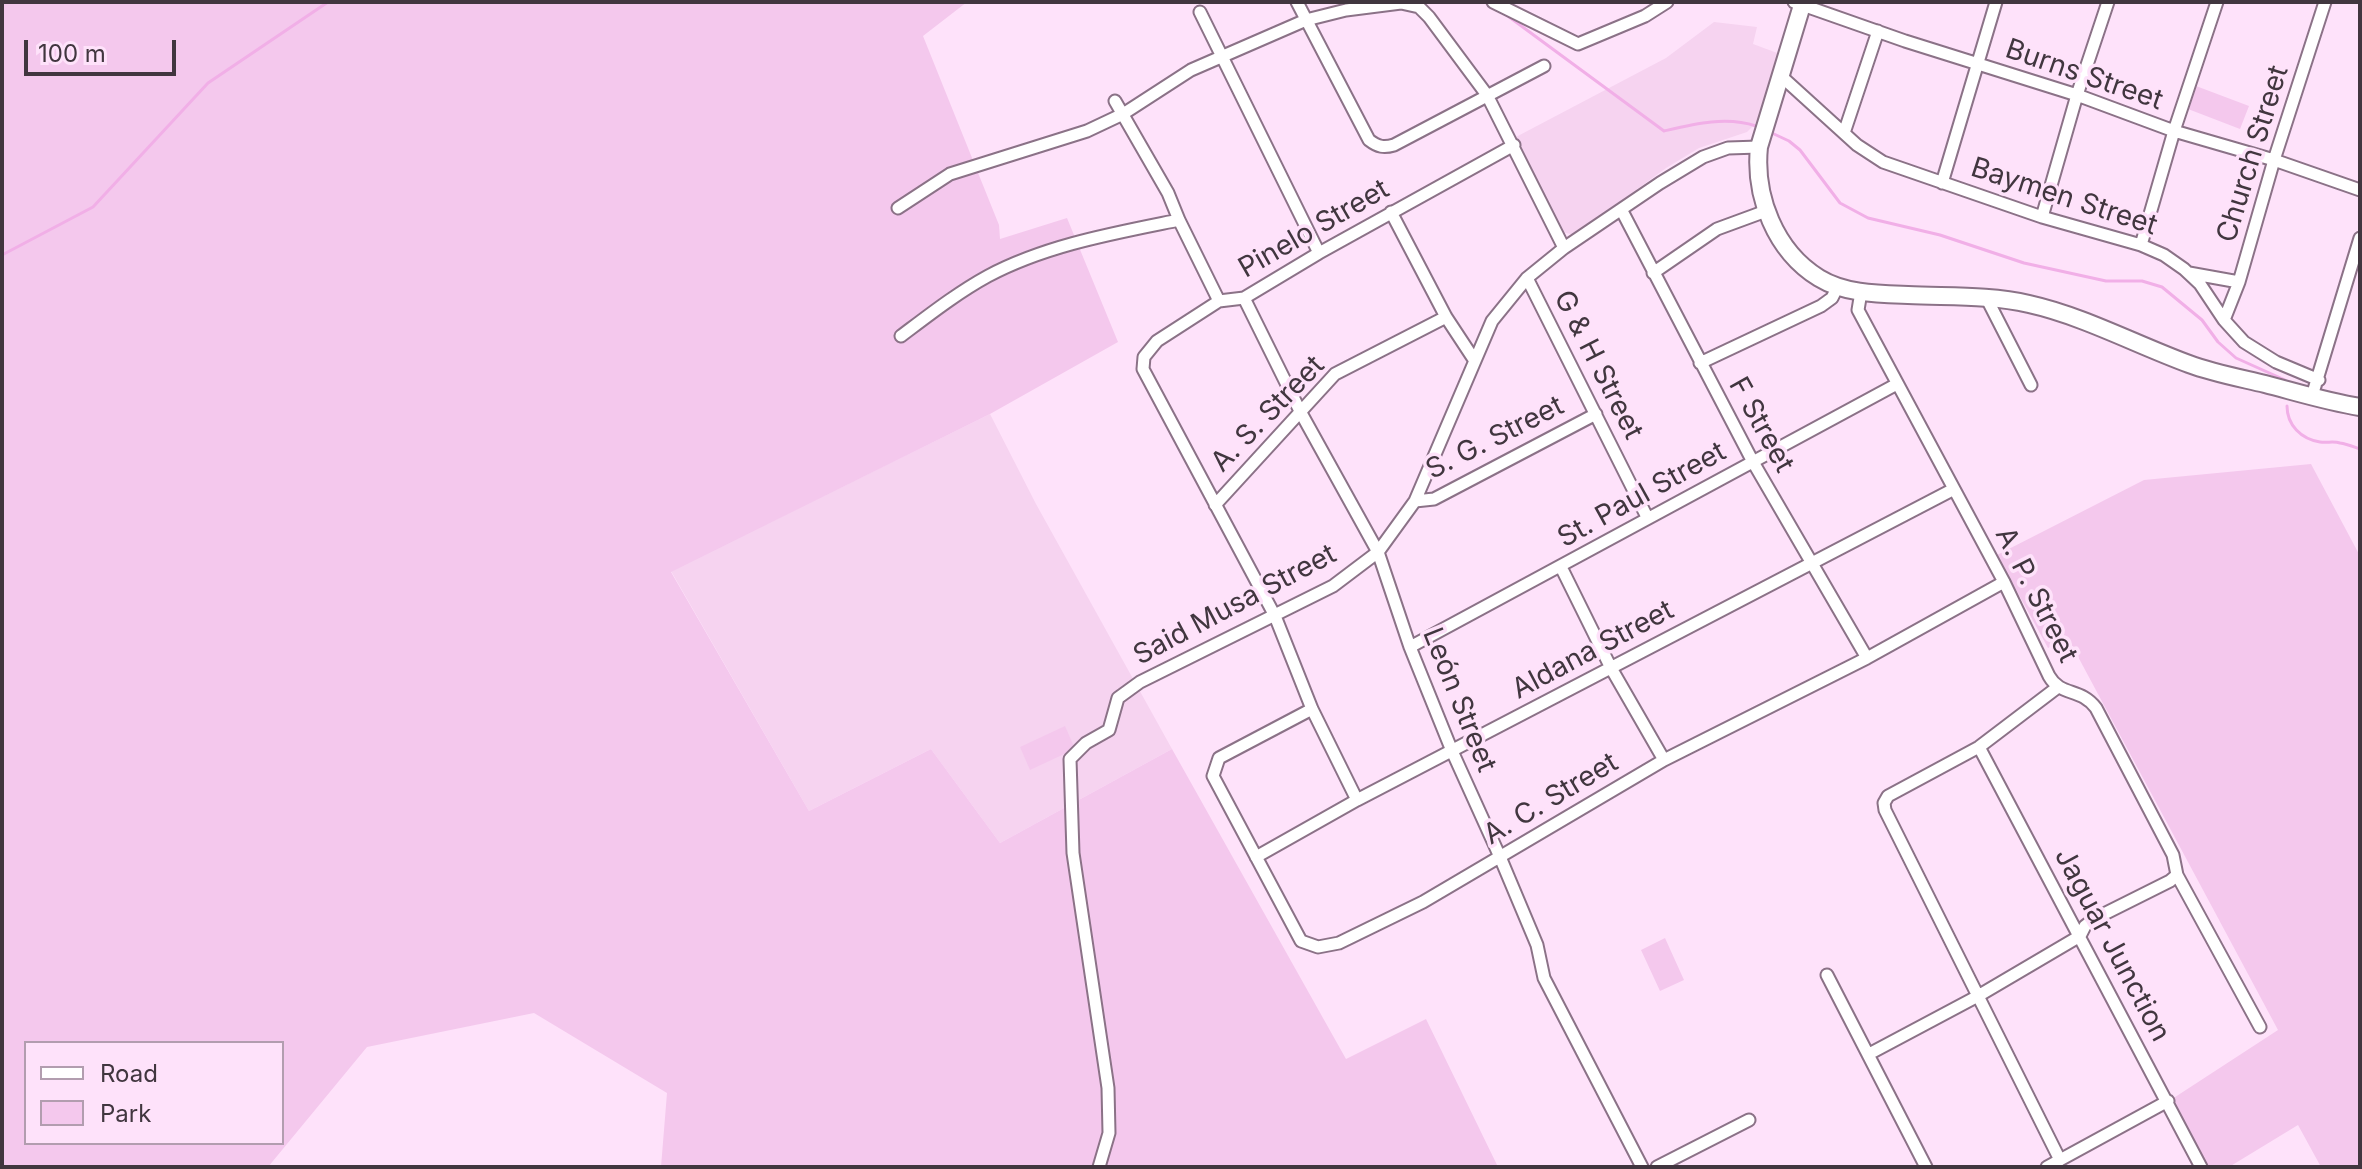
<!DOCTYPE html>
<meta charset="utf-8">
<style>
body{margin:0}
#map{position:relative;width:2362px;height:1169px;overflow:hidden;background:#fee2fa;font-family:Inter,sans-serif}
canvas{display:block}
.frame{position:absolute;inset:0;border:4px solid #41363f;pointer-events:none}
.legend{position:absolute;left:24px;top:1041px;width:260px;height:104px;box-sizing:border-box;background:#fee2fa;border:2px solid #b29daf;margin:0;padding:10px 14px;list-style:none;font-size:24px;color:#41363f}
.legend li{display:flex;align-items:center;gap:16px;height:40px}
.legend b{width:40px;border:2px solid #b29daf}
.scale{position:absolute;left:24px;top:40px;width:152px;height:36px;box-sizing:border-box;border:4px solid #41363f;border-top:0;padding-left:10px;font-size:24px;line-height:28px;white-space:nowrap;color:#41363f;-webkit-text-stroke:6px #fee2fa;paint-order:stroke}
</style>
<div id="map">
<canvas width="2362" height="1169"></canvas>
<div class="frame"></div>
<ul class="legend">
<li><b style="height:10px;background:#fff"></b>Road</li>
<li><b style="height:22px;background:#f4c8ed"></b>Park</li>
</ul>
<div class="scale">100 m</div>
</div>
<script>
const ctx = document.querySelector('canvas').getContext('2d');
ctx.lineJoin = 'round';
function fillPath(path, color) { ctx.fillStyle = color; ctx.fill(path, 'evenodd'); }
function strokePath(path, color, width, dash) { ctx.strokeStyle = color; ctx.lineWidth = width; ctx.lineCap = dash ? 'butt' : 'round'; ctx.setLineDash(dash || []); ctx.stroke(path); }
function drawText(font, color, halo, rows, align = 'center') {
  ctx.font = font + ' Inter,sans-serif'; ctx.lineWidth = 7; ctx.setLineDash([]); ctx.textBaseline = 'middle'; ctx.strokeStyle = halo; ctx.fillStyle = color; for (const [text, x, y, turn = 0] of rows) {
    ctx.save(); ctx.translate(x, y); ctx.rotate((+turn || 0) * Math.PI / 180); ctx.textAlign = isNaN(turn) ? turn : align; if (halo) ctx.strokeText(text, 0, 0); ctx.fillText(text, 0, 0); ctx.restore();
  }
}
const built = new Path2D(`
 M 1714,22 L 1757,27 L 1753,44 L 1780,54 L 1757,122 L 1747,132 L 1699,148 L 1666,168 L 1575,235 L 1562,232 L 1514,138 L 1666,58 Z
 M 990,414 L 1036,504 L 1172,749 L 1000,843 L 931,749 L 809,811 L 671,571 Z`);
const green = new Path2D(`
 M 2,2 L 967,2 L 923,36 L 999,225 L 1000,239 L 1067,218 L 1118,342 L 990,414 L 671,572 L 809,811 L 931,749 L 1000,843 L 1172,749 L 1346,1059 L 1426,1019 L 1498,1167 L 661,1167 L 667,1093 L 534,1013 L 367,1047 L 268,1167 L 2,1167 ZM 26,1043 L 282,1043 L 282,1143 L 26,1143 Z
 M 2196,86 L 2249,106 L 2240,129 L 2188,109 Z
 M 2311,464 L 2360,556 L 2360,1167 L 2321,1167 L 2298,1125 L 2229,1167 L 2205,1167 L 2169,1101 L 2278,1030 L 2068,638 L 2048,648 L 1997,555 L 2144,480 Z
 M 1065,726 L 1075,749 L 1030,770 L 1020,747 Z
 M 1665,938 L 1684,980 L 1660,991 L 1641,950 Z`);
const stream = new Path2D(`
 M 1501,11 L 1664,131 C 1694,124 1726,116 1756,126
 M 1774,134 L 1789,141 L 1800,150 L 1840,203 L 1868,218 L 1940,235 L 2024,263 L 2106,281 L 2142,281 L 2162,287 L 2202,320 L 2218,342 L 2236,358 L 2285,380
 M 2,255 L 93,207 L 208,83 L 328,2
 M 2287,406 C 2287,425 2301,439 2320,442 C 2327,443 2334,441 2340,443 C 2347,444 2354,447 2360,449`);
const minor = new Path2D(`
 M 1297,2 L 1369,140 C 1378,147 1384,148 1394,145 L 1544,66
 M 1493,2 L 1578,44 L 1645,16 L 1667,2
 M 1794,2 L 1905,41 L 2077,95 L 2174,131 L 2274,160 L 2360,190
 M 1200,12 L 1319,253
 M 1781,76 L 1857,145 L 1883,162 L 2042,217 L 2141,245 L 2164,255 L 2184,269 L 2200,284 L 2224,320 L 2244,342 L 2276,362 L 2319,380
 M 1115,101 L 1168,193 L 1179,220 L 1219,301
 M 1844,133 L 1878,31
 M 1942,183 L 1996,2
 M 898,208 L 950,174 L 1087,131 L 1123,114 L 1191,70 L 1306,20 L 1346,10 L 1401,3 L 1419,7 L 1429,17 L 1487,95 L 1564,248
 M 1622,211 L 1753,462 L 1867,658
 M 1391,212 L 1446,317 L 1475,361
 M 2042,217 L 2077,95 L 2108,2
 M 2141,245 L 2174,131 L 2217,2
 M 1653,273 L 1717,229 L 1766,211
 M 2189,273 L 2239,282
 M 1527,278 L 1647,517
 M 1861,292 L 1858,310 L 2004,582 L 2049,676 C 2061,697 2080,687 2096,708 L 2173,855 L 2177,875 L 2260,1027
 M 1986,297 L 2031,385
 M 1244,298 L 1301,413 L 1378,552 L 1410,647 L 1452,751 L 1500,857 L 1537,945 L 1544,978 L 1642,1167
 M 2224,320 L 2239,282 L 2274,160 L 2325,2
 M 901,336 C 929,315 957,293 988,276 C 1046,245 1115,233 1179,220
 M 1700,363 L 1821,306 L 1832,298 L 1838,286
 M 2312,396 L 2360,238
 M 1415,501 L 1434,499 L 1596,414
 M 1215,505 L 1335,374 L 1446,317
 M 1561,567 L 1611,668 L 1664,760
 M 1410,647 L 1897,384
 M 2058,687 L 1979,747 L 1888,796 L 1884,803 L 1885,810 L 2060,1160
 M 1312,709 L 1219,758 L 1213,776 L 1301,941 L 1318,947 L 1339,943 L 1423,902 L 1664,760 L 1867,658 L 2004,582
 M 1979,747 L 2201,1167
 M 1357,800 L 1312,709 L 1275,616 L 1143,369 L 1144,357 L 1157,341 L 1219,301 L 1244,298 L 1319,253 L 1514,145
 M 1256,857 L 1357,800 L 1954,489
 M 1827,975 L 1926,1167
 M 1869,1054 L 1978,996 L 2080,936 L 2085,926 L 2094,919 L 2170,881 L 2177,875
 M 1099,1167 L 1109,1133 L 1108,1088 L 1073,853 L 1070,759 L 1086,743 L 1109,730 L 1118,698 L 1140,682 L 1333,586 L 1378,552 L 1415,501 L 1492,321 L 1527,278 L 1564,248 L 1660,183 L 1703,157 L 1728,148 L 1759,147
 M 1657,1167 L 1749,1120
 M 2047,1167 L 2168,1101`);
const highway = new Path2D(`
 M 1803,2 L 1759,147 C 1754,196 1775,251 1819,278 C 1845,294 1879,294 1908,295 C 1948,297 1990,295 2029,304 C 2083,316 2137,345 2189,364 C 2213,373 2240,378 2265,384 C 2296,392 2328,402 2360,407`);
const streetNames = [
 ["Burns Street",2084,75,19],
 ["Church Street",2253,154,-73],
 ["Baymen Street",2064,197,18],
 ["Pinelo Street",1314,229,-30],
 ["G & H Street",1598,365,63],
 ["A. S. Street",1268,414,-46],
 ["F Street",1761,425,61],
 ["S. G. Street",1495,438,-27],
 ["St. Paul Street",1642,495,-29],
 ["A. P. Street",2036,595,63],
 ["Said Musa Street",1235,605,-28],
 ["Aldana Street",1593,650,-28],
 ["León Street",1459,700,68],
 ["A. C. Street",1551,799,-31],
 ["Jaguar Junction",2112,945,62]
];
fillPath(built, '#f6d3f0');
fillPath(green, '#f4c8ed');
strokePath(stream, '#f1afe7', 3);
strokePath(minor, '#8b7287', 15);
strokePath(highway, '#8b7287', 20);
strokePath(minor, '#fff', 11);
strokePath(highway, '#fff', 16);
drawText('28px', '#41363f', '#fee2fa', streetNames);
</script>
